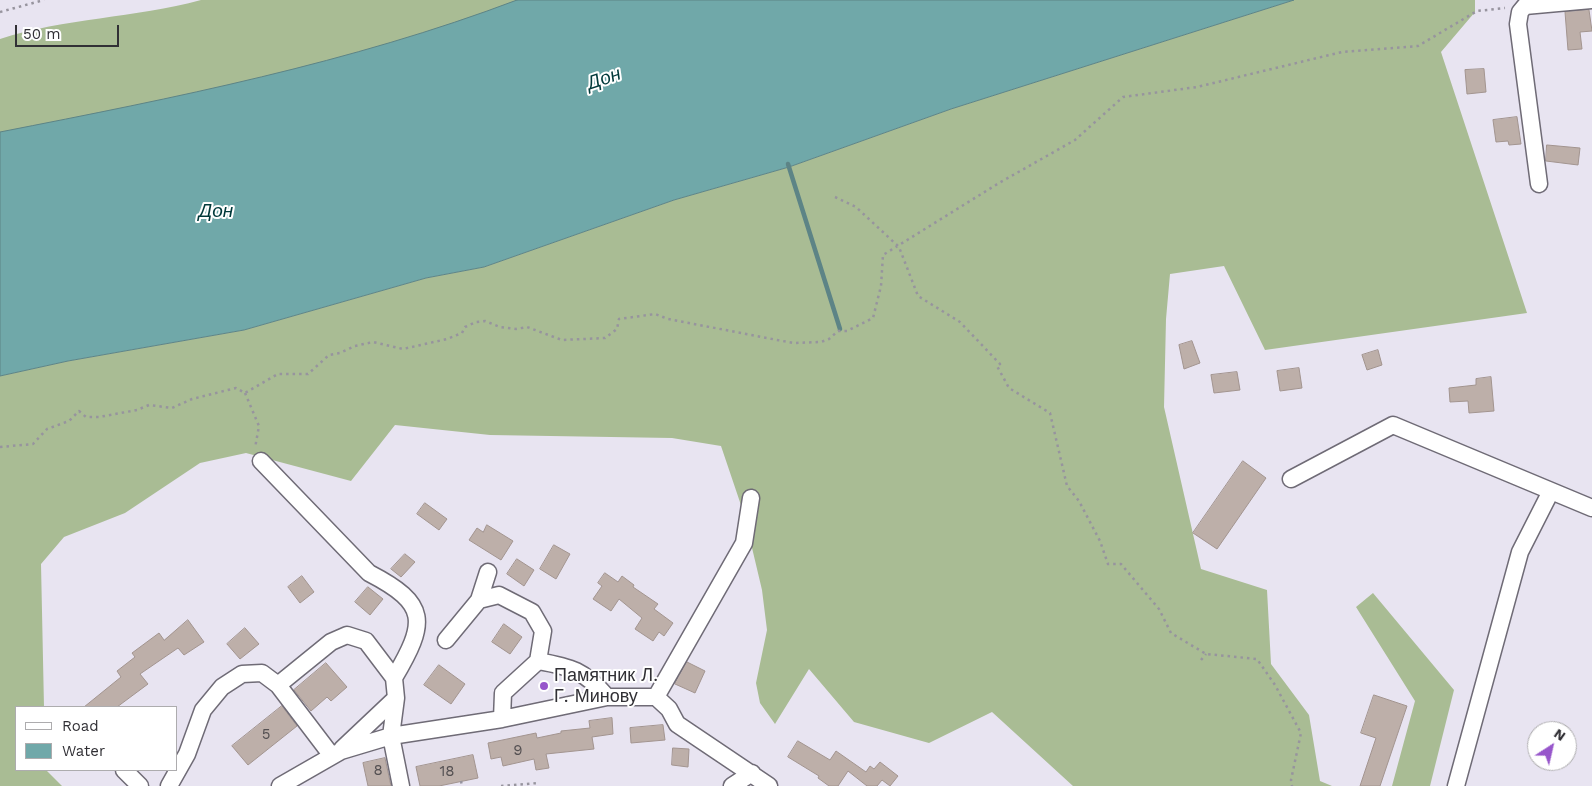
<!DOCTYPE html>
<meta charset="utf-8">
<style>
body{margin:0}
#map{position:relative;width:1592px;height:786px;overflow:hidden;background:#e8e4f1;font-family:"Work Sans",sans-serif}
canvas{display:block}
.legend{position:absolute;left:15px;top:706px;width:162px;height:65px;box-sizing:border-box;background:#fff;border:1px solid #adacae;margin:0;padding:6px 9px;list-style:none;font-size:15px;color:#313035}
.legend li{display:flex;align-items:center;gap:10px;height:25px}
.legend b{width:25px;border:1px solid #adacae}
.north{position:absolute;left:1527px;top:721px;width:50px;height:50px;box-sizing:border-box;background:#fff;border:1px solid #adacae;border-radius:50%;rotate:35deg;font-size:14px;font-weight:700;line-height:20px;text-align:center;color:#313035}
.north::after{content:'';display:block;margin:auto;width:18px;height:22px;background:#9756cb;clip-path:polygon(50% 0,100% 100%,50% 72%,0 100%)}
.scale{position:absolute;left:15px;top:25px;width:104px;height:22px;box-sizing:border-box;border:2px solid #313035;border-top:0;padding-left:6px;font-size:15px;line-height:18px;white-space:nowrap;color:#313035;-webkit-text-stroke:4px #fff;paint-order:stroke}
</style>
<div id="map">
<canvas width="1592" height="786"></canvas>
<ul class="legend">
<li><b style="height:6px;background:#fff"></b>Road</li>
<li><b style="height:14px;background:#70a8a9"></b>Water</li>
</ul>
<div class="north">N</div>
<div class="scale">50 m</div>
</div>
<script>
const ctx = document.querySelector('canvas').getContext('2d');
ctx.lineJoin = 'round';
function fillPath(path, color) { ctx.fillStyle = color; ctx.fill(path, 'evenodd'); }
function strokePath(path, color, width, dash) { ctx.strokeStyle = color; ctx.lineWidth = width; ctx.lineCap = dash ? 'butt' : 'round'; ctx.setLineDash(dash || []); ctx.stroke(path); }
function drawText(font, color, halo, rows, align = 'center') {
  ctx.font = font + ' "Work Sans",sans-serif'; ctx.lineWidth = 4; ctx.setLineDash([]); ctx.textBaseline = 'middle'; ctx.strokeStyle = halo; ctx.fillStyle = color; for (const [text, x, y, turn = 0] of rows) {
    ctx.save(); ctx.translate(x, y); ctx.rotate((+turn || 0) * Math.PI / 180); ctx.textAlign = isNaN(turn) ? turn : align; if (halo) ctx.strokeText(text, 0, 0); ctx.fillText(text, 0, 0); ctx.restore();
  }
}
const forest = new Path2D(`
 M 201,0 L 548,0 L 203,98 L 0,138 L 0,39 C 64,18 135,18 201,0 Z
 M 1294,0 L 1475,0 L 1475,12 L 1441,52 L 1527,313 L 1265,350 L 1224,266 L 1170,274 L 1166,319 L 1164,407 L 1201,569 L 1267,590 L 1271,664 L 1309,715 L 1320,781 L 1332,786 L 1073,786 L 992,712 L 929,743 L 854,722 L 809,669 L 775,724 L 760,703 L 756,683 L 767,630 L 762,590 L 744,514 L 721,446 L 672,438 L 490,435 L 395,425 L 351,481 L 246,453 L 200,463 L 125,513 L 64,537 L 41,564 L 44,707 L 16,707 L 16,770 L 46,770 L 62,786 L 0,786 L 0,376 L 68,361 L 244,330 L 426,278 L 484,267 L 674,200 L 789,167 L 951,109 Z
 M 1373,593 L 1454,690 L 1430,786 L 1392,786 L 1415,701 L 1356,607 Z`);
const water = new Path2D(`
 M 517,0 L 1294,0 L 951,109 L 789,167 L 674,200 L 484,267 L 426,278 L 244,330 L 68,361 L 0,376 L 0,132 C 174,98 351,63 517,0 Z`);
const stream = new Path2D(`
 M 788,164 L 840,329`);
const building = new Path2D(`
 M 1589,10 L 1592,31 L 1580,32 L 1582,49 L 1568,50 L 1565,12 Z
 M 1484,69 L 1486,92 L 1467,94 L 1465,70 Z
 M 1517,117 L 1521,144 L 1509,145 L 1508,141 L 1496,142 L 1493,120 Z
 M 1547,145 L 1580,148 L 1578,165 L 1546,161 Z
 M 1192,341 L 1200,363 L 1184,369 L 1179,345 Z
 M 1378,350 L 1382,365 L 1367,370 L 1362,355 Z
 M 1299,368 L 1302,388 L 1280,391 L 1277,371 Z
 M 1237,372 L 1240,390 L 1214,393 L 1211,375 Z
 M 1491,377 L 1494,411 L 1469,413 L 1468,401 L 1450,402 L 1449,388 L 1476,385 L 1476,379 Z
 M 1243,461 L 1266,478 L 1217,549 L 1193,533 Z
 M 425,503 L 447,519 L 439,530 L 417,514 Z
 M 487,525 L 513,541 L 501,560 L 469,540 L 477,528 L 483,532 Z
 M 554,545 L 570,554 L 556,579 L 540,569 Z
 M 405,554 L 415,562 L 401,577 L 391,569 Z
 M 517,559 L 534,570 L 524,586 L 507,574 Z
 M 605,573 L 618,582 L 622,576 L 634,585 L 633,587 L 658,604 L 654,609 L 673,623 L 664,636 L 659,632 L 653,641 L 635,629 L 642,618 L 619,599 L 611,611 L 593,599 L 602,586 L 598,583 Z
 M 302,576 L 314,592 L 300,603 L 288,587 Z
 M 368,587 L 383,599 L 370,615 L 355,602 Z
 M 188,620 L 204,642 L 184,655 L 178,648 L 140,674 L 148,684 L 117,707 L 84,707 L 121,677 L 117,671 L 135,657 L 132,653 L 159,633 L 164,640 Z
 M 504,624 L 522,637 L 510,654 L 492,642 Z
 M 245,628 L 259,644 L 240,659 L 227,644 Z
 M 687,662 L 705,671 L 695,693 L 675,684 Z
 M 326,663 L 347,687 L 331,701 L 327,697 L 311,711 L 294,690 Z
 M 439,665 L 465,684 L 451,704 L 424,685 Z
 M 1374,695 L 1407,706 L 1380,786 L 1360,786 L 1376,738 L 1361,733 Z
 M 282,706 L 297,726 L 248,765 L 232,746 Z
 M 612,718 L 613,734 L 592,737 L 594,749 L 546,754 L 549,768 L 536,770 L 534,759 L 503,766 L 501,757 L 491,759 L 488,743 L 536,733 L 537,738 L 561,733 L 561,731 L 590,728 L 589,721 Z
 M 663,725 L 665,740 L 631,743 L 630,728 Z
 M 798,741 L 830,760 L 836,751 L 866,772 L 870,766 L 874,769 L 880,762 L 898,776 L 890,786 L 882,780 L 877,786 L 867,786 L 848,771 L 838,786 L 829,786 L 818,778 L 819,776 L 788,757 Z
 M 673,748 L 689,749 L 688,767 L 672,765 Z
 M 473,755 L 478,778 L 439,786 L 420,786 L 416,767 Z
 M 385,758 L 391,786 L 368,786 L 363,763 Z`);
const path = new Path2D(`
 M 0,12 L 44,0
 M 835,197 L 856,207 L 899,247 L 918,296 L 960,322 L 1000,364 L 997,366 L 1009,388 L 1050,413 L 1067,486 L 1079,501 L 1100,541 L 1108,564 L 1121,564 L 1159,609 L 1171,633 L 1206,654 L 1257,659 L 1275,685 L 1301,733 L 1291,780 L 1292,786
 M 245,393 L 259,426 L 255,448
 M 0,447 L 33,444 L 47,429 L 69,421 L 79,411 L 86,417 L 99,417 L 137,410 L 149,405 L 172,408 L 192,399 L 236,388 L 245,393 L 278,374 L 308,374 L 329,355 L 340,353 L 355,346 L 373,342 L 403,349 L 447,339 L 462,333 L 465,327 L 476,322 L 485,321 L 500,327 L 516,329 L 527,327 L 562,340 L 605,338 L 617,329 L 619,319 L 655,314 L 668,319 L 793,343 L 821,342 L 829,339 L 838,331 L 847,331 L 873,318 L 881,286 L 883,255 L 999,183 L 1075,140 L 1123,97 L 1197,87 L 1342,52 L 1418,46 L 1477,11 L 1505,8
 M 1201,660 L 1206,654
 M 461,781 L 462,786
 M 501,786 L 538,783`);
const minor = new Path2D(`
 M 1539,184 L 1518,24 L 1520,12 L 1525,6 L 1592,0
 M 261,461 L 369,573 C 429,604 427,622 394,678
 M 1291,479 L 1393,425 L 1592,508
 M 479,600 L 499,595 L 532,612 L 543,631 L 538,661 C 571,667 584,670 607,697
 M 446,640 L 479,600 L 488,572
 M 278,685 L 331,642 L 347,635 L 366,641 L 394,678 L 396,698 L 391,736 L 401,786
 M 656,697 L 744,543 L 751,498
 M 502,719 L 503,693 L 538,661
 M 342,749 L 396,698
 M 124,770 L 140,786
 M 169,786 L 187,754 L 203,710 L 222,687 L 242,674 L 262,673 L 278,685 L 332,756
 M 280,786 L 341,751 L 391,736 L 502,719 L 607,697 L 656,697 L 669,709 L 677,724 L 769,786
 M 732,786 L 752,773
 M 1456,786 L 1520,552 L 1551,491`);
const markers = [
 [544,686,5,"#9756cb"]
];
const numberNames = [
 ["5",266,735],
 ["9",518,751],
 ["8",378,771],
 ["18",447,772]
];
const poiNames = [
 ["Памятник Л.",554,676],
 ["Г. Минову",554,697]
];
const waterNames = [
 ["Дон",604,79,-19],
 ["Дон",216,211]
];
fillPath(forest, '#a9bc94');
fillPath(water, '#70a8a9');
strokePath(water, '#5d8486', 1);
strokePath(stream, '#5d8486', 4.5);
fillPath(building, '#bdafa9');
strokePath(building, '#a2948f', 1);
strokePath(minor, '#6f6b76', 19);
strokePath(path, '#97949e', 2.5, [2.5, 4]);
strokePath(minor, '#fff', 16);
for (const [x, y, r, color] of markers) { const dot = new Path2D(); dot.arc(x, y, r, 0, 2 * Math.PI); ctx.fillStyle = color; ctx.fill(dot); strokePath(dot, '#fff', 2); }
drawText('15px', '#545052', null, numberNames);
drawText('18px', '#313035', '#fff', poiNames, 'left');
drawText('italic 19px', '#00393a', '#fff', waterNames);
</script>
